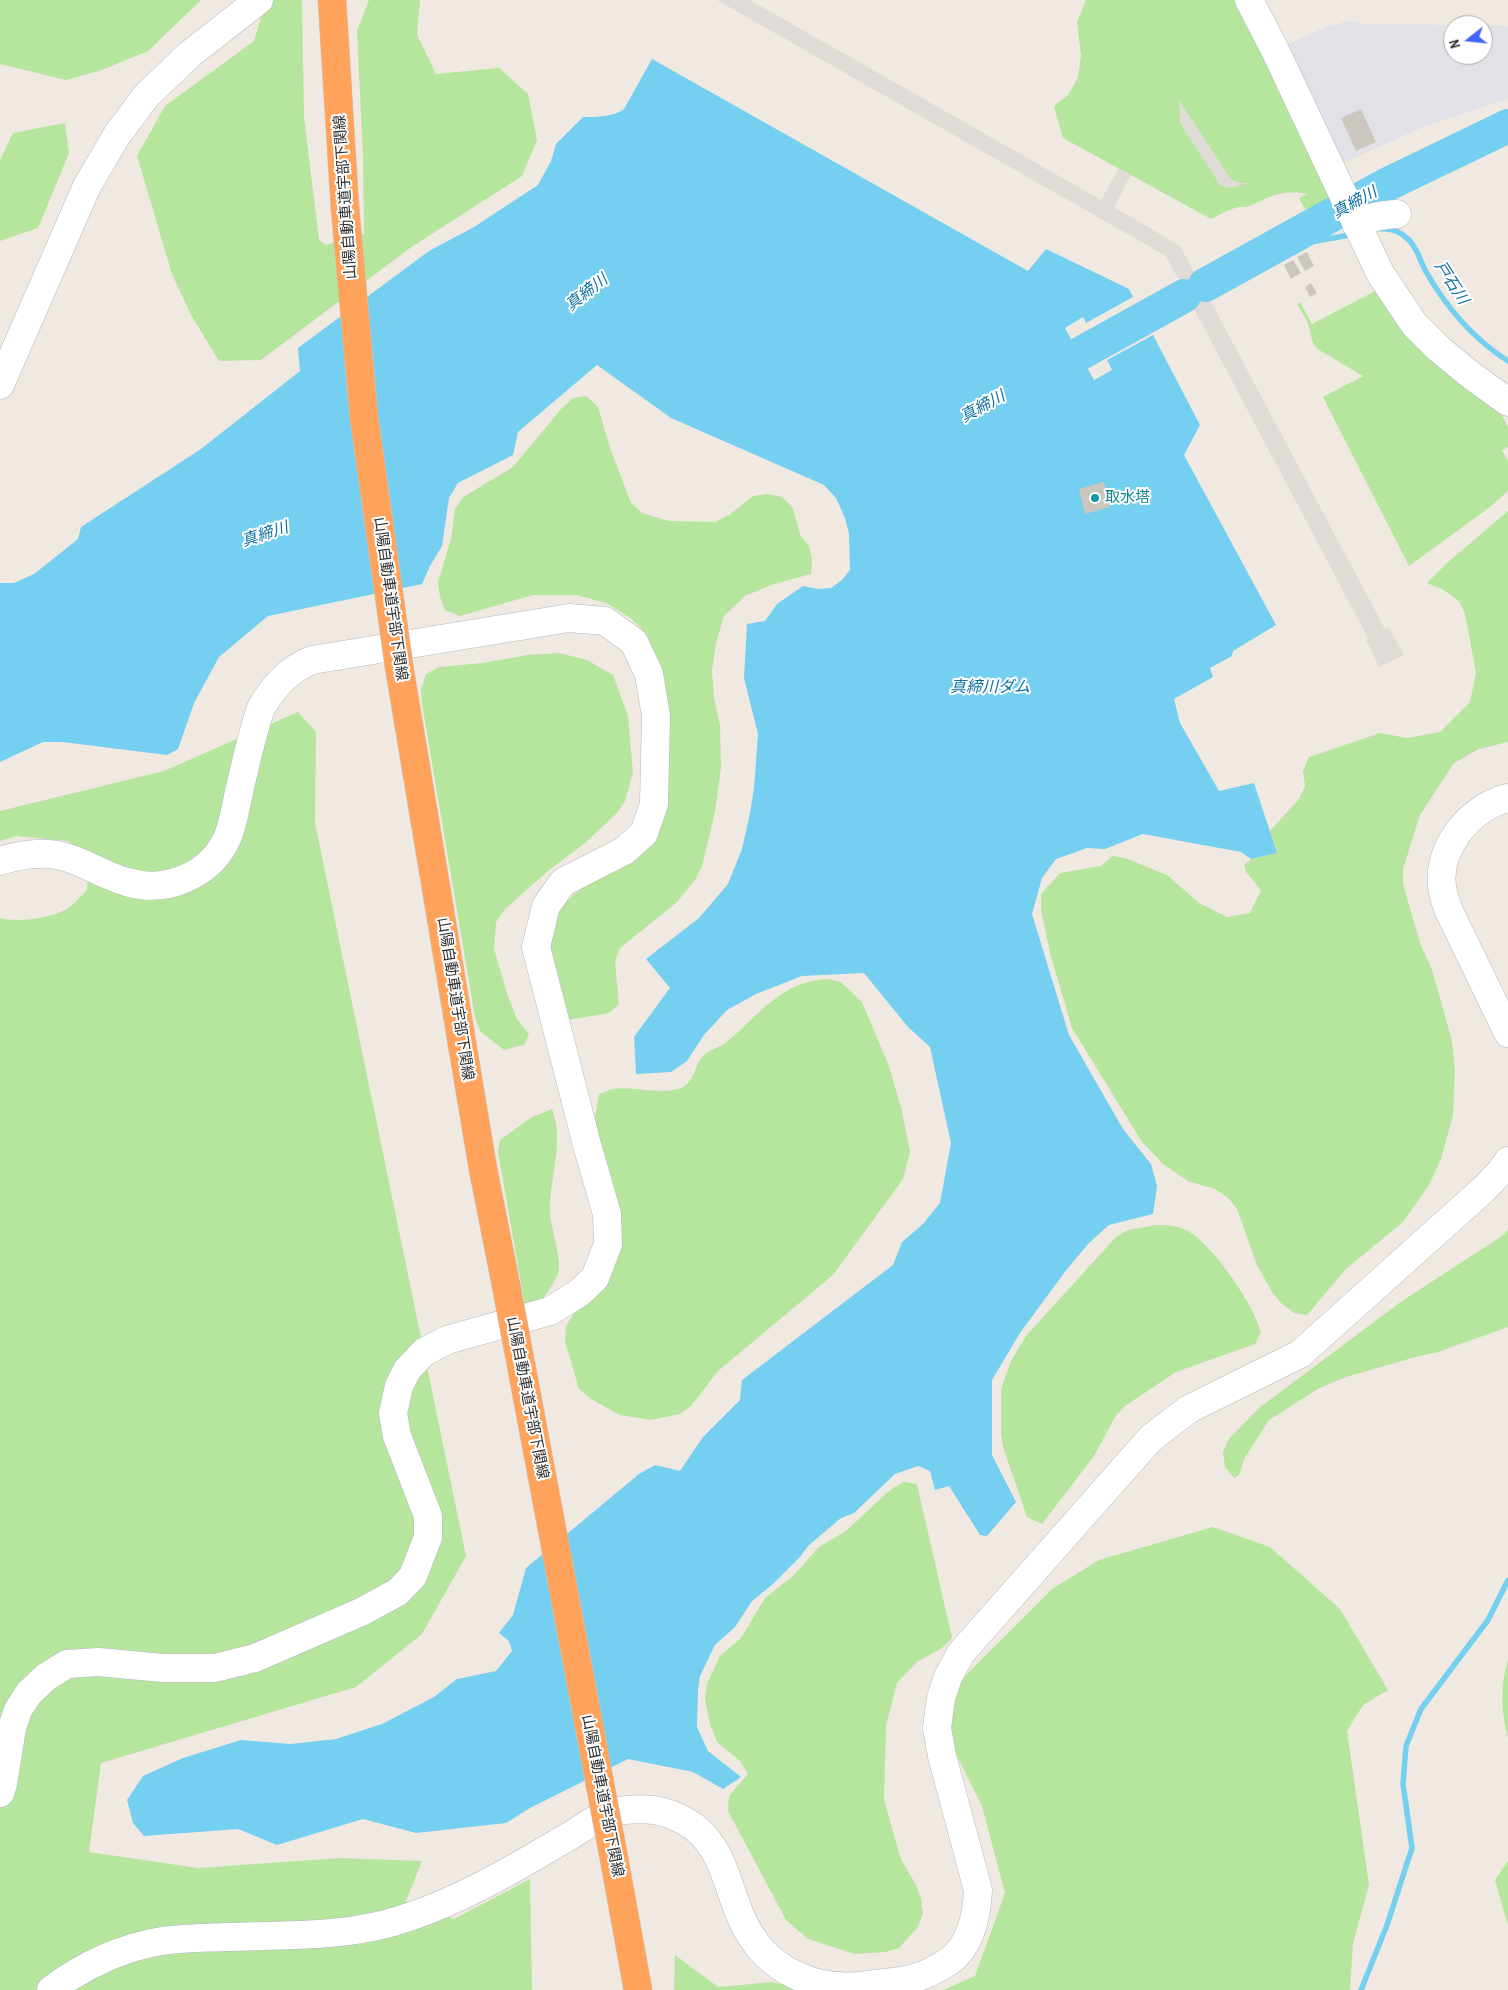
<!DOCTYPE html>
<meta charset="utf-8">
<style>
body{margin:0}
#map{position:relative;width:1508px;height:1990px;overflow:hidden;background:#efe9e1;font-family:"Archivo Narrow",sans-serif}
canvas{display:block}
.north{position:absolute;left:1443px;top:15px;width:50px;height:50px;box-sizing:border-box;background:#fff;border:1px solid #ababab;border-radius:50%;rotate:254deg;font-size:14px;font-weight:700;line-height:20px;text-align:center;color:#2e2e2e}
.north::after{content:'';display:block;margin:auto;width:18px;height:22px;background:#4264fb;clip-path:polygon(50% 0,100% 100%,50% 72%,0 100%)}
</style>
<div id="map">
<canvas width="1508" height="1990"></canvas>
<div class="north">N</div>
</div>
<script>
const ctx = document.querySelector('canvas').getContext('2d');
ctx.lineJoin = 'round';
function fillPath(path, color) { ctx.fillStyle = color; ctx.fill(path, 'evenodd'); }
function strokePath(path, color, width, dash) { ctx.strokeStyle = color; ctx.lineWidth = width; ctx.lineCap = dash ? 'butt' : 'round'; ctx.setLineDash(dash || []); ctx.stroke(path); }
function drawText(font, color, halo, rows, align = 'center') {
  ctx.font = font + ' "Archivo Narrow","Noto Sans JP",sans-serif'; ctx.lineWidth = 4; ctx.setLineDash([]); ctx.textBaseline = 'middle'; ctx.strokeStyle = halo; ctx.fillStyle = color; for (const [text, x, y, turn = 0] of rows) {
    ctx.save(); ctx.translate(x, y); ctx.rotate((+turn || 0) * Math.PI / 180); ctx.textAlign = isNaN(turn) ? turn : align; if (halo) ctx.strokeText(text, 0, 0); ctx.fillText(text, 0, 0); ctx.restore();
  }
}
const industrial = new Path2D(`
 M 1347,21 L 1367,24 L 1480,25 L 1453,25 L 1453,55 L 1483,55 L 1483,25 L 1508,26 L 1508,99 L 1423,127 L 1330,169 L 1275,50 L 1319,30 Z`);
const green = new Path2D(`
 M 0,0 L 201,0 L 148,51 L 102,70 L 66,80 L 0,64 Z
 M 255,0 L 302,0 L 304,117 L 319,240 L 326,245 L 364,234 L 363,156 L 357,31 L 369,0 L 420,0 L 417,35 L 436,74 L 499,68 L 528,94 L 537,140 L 522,176 L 410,248 L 261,360 L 219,361 L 191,315 L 172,274 L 137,156 L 165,106 L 254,41 L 264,7 Z
 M 1086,0 L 1235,0 L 1334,197 L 1306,211 L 1299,198 L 1307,194 C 1282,189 1269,197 1247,207 C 1235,205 1221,214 1211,219 L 1063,138 L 1054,106 L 1069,94 L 1078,77 L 1081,56 L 1077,22 Z
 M 65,123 L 69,153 L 38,228 L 0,241 L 0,160 L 13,133 Z
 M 1381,288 L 1496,404 L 1508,427 L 1508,447 L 1502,450 L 1508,461 L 1508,491 L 1490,507 L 1409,566 L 1323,397 L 1363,376 L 1319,350 C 1310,342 1312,337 1309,327 C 1307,319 1301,311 1297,304 L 1300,302 L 1312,324 Z
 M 587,396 L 598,407 L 610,448 L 631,503 L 642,513 L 669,521 L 715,522 L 729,515 L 753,496 L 767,494 L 782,497 L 793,508 L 800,535 L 809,546 L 812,560 L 811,574 L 771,585 L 745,596 L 724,616 L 716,643 L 712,671 L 714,698 L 720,725 L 721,768 L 715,812 L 702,866 L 695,880 L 676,903 L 620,948 L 615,961 L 619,1004 L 609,1013 L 568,1020 L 548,952 L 559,909 L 580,889 L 642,847 L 668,732 L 666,688 L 656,657 L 642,629 L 630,618 L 606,603 L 576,595 L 533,595 L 460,616 L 445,610 L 440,597 L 438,582 L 451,539 L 455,509 L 463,497 L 513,467 L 561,409 L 573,398 Z
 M 1508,511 L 1508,742 L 1479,749 L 1454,763 L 1420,815 L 1403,869 L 1403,884 L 1420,943 L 1432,970 L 1452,1041 L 1455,1071 L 1453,1115 L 1441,1159 L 1429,1185 L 1403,1222 L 1346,1269 L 1307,1315 L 1294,1313 L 1281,1303 L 1272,1292 L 1257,1265 L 1237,1209 L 1228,1198 L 1215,1189 L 1188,1181 L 1163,1164 L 1142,1142 L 1072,1028 L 1050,953 L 1041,910 L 1041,894 L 1060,873 L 1101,866 L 1112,856 L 1125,858 L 1167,875 L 1199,903 L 1227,917 L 1250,913 L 1261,890 L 1246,872 L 1244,865 L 1251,859 L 1277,853 L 1270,831 L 1299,799 L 1305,786 L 1303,771 L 1309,757 L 1380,733 L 1407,738 L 1440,732 L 1470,702 L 1476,673 L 1465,614 L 1459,601 L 1444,590 L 1427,583 L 1447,563 Z
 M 559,653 L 587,660 L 613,675 L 628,716 L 633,773 L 625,801 L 617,813 L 585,843 L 548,871 L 505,909 L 496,922 L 494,949 L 507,993 L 517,1019 L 529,1034 L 524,1045 L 504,1050 L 480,1031 L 475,1017 L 422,704 L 421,689 L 426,674 L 439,667 L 483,663 L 527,655 Z
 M 298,712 L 316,732 L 315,823 L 466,1556 L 422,1634 L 356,1687 L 101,1763 L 89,1852 L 198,1868 L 340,1858 L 422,1861 L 406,1901 L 454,1919 L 530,1879 L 532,1990 L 0,1990 L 0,918 C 16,923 52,918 67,909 C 74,905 81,896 87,890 L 89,858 L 68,841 L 16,836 L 0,841 L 0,811 L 164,771 Z
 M 828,979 L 841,982 L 862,1002 L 889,1066 L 902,1111 L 910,1152 L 903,1179 L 833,1275 L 718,1371 L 691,1406 L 680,1414 L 651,1420 L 620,1415 L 591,1399 L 579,1389 L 565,1341 L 566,1326 L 574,1313 L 605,1283 L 594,1124 L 599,1094 C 604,1093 609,1090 613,1089 C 634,1085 673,1099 688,1083 C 695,1076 696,1063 703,1056 C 710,1049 722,1047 729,1040 C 761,1013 782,981 828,979 Z
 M 552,1109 C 565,1142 549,1178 550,1212 C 551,1229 560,1253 559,1269 C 558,1278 544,1300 536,1304 C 534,1306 529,1306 525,1307 L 498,1151 L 500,1140 L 532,1117 Z
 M 1156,1225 C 1167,1225 1176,1225 1186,1230 C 1212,1243 1254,1305 1261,1332 L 1255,1344 L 1176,1372 L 1125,1406 L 1115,1417 L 1094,1456 L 1042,1524 L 1027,1517 L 1003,1447 L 1001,1433 L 1001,1389 L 1011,1361 L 1026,1336 L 1116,1237 L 1128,1230 Z
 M 1508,1230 L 1508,1327 L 1438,1352 L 1412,1358 L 1346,1377 L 1318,1389 L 1269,1420 L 1244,1459 L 1239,1475 L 1234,1478 L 1225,1467 L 1223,1452 L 1229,1439 L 1259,1408 L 1402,1301 L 1502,1236 Z
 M 904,1482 L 917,1484 L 952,1638 L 942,1648 L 917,1662 L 897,1683 L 886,1726 L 884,1800 L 901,1859 L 916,1885 L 921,1898 L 923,1913 L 918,1927 L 899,1948 L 886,1952 L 855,1954 L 808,1939 L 786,1920 L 728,1811 L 729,1796 L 748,1774 L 740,1761 L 717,1742 L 710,1724 L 705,1699 L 707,1684 L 720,1656 L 741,1638 L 765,1598 L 794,1575 L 819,1547 L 846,1531 L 890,1490 Z
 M 1213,1527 L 1270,1547 L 1340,1609 L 1388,1690 L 1363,1705 L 1347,1731 L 1369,1885 L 1353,1944 L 1350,1990 L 943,1990 L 975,1976 L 1005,1893 L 982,1806 L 939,1721 L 947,1694 L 1052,1589 L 1099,1560 Z
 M 1508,1660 L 1508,1738 C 1501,1714 1500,1684 1508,1660 Z
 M 1508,1861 L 1508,1925 L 1495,1880 Z
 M 675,1955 L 718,1987 L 772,1982 L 807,1990 L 674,1990 Z`);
const plaza = new Path2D(`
 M 717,0 L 750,0 L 1101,200 L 1119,168 L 1131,175 L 1114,207 L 1180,246 L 1210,300 L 1385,629 L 1389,627 L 1404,655 L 1379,667 L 1366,640 L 1368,638 L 1166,256 Z
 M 1179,100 L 1230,178 L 1238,183 L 1248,183 L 1229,188 L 1220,185 L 1180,123 Z`);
const water = new Path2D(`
 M 652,59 L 1028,271 L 1046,249 L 1129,289 L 1133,297 L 1086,323 L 1083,317 L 1065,328 L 1094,380 L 1112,370 L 1107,360 L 1153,335 L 1200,425 L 1184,455 L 1276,625 L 1233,651 L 1232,656 L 1210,668 L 1213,677 L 1174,699 L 1180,723 L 1219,791 L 1254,783 L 1277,853 L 1251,859 L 1241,852 L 1143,834 L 1105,849 L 1087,848 L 1056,859 L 1042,878 L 1032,914 L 1069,1035 L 1123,1129 L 1151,1164 L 1157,1186 L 1153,1214 L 1109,1225 L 1089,1243 L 1067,1269 L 1020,1333 L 992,1380 L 992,1455 L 1016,1502 L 987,1536 L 980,1535 L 949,1486 L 935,1490 L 930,1471 L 918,1466 L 895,1474 L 854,1513 L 841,1518 L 808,1546 L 800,1557 L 773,1584 L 752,1601 L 735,1627 L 715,1645 L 700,1676 L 698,1690 L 697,1727 L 708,1751 L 741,1777 L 723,1789 L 693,1772 L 628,1759 L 530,1808 L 506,1823 L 416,1833 L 363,1819 L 277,1845 L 238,1829 L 144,1836 L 133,1823 L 127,1800 L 143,1776 L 183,1758 L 241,1740 L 291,1744 L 336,1739 L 382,1724 L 434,1697 L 457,1679 L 496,1671 L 512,1651 L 509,1641 L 499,1633 L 513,1615 L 526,1568 L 639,1474 L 655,1465 L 680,1471 L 703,1437 L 740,1400 L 742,1380 L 893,1265 L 902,1242 L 923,1224 L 940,1203 L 951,1143 L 930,1047 L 908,1027 L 864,973 L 802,976 L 756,994 L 727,1010 L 704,1035 L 687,1061 L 671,1072 L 636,1074 L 634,1037 L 670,988 L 646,959 L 699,918 L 728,884 L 742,849 L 750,813 L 754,788 L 758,734 L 744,678 L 747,624 L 765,621 L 777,604 L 803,586 L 818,589 L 831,588 L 842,580 L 850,570 L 849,534 L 845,518 L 836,498 L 824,485 L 671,418 L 597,365 L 518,432 L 513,455 L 458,483 L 449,498 L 442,546 L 430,566 L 422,584 L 268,616 L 219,657 L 194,703 L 178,749 L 167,755 L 63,742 L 43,742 L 0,762 L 0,583 L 14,583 L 34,574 L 78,539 L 81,527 L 201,449 L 300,371 L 298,348 L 429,251 L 474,227 L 538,185 L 551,161 L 556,144 L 583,117 C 596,117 613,117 624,109 Z`);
const stream = new Path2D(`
 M 1381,229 C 1391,228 1401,232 1409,240 C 1417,248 1420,260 1425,270 C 1446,307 1472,338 1508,361
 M 1296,235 L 1303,247 L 1311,242 L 1355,234
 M 1361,1990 L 1387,1925 L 1412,1848 L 1403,1784 L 1406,1746 L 1421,1709 L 1488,1620 L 1508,1580`);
const river = new Path2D(`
 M 1205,285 L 1388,184 L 1508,126
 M 1038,377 L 1184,296`);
const building = new Path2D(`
 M 1361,109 L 1376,142 L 1356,151 L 1341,118 Z
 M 1307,252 L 1314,266 L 1305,271 L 1297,257 Z
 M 1293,260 L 1301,273 L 1291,279 L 1284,265 Z
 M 1311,283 L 1317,293 L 1310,297 L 1305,287 Z
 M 1104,482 L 1110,507 L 1085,514 L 1079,489 Z`);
const minor = new Path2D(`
 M 1249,0 L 1275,50 L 1380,273 L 1414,324 L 1439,349 L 1472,376 L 1508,402
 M 1356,224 C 1370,217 1381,215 1397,214
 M 0,385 L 87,186 L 117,135 L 147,95 L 190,54 L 259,0
 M 1508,798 C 1469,807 1434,851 1443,892 C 1444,899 1447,905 1449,911 L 1508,1033
 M 0,861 C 15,856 33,853 49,854 C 76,856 101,875 127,882 C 166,894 212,875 228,836 C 234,821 236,804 240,788 C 246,761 252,734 261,708 C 274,686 288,670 312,660 L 569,618 L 605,621 L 634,642 L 649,674 L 656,716 L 654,804 L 644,833 L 624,851 L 563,882 L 546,906 L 536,947 L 587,1145 L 607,1214 L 608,1244 L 595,1278 L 579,1293 L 550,1311 L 447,1340 L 424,1352 L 407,1370 L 399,1386 L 393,1413 L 397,1436 L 428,1516 L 428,1537 L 413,1576 L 398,1592 L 361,1612 L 255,1658 L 215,1668 L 163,1668 L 98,1662 L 67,1664 L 46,1677 L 29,1693 L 18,1710 L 12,1728 L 3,1784 L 0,1793
 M 51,1990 C 82,1966 123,1947 162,1941 C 182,1938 203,1938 224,1937 C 284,1935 348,1938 406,1918 C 461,1900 512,1870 561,1841 C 580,1831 594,1817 615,1812 C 627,1809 642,1809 654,1810 C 665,1811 675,1816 685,1821 C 730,1846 726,1901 753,1939 C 765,1957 781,1969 800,1977 C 820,1986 844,1988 866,1985 C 889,1982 915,1982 936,1969 C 943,1965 953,1960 958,1953 C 973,1936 977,1912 978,1890 L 942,1756 L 937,1728 L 941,1698 L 948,1677 L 961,1653 L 1151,1438 L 1189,1409 L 1300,1354 L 1484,1189 L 1501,1171 L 1508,1161`);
const highway = new Path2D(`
 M 332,0 L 345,208
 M 399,666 L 483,1169 L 506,1285
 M 613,1853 L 638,1990`);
const highwayBridge = new Path2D(`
 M 345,208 L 364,417 L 399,666
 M 506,1285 L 613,1853`);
const markers = [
 [1095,498,5,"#0f9aa8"]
];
const streetNames = [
 ["山陽自動車道宇部下関線",346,197,-94],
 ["山陽自動車道宇部下関線",390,599,82],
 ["山陽自動車道宇部下関線",455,999,81],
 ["山陽自動車道宇部下関線",527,1398,79],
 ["山陽自動車道宇部下関線",602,1796,79]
];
const cultureNames = [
 ["取水塔",1105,498]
];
const waterNames = [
 ["真締川",1355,203,-29],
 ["戸石川",1451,283,57],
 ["真締川",587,293,-38],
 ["真締川",983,407,-29],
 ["真締川",265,535,-18],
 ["真締川ダム",990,688]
];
fillPath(industrial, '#e3e1e8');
fillPath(green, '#b6e59e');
fillPath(plaza, '#dfdcd8');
fillPath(water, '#75cff0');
strokePath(stream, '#75cff0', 5.5);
strokePath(river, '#75cff0', 34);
fillPath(building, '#cbc7bf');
strokePath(minor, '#b4b7c1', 29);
strokePath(highway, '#c9c9c9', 29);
strokePath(minor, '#fff', 28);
strokePath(highway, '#ffa35c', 28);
strokePath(highwayBridge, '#c9c9c9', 29, []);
strokePath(highwayBridge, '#ffa35c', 28);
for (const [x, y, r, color] of markers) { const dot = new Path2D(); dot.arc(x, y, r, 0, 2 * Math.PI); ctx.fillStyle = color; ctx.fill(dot); strokePath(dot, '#fff', 2); }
drawText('15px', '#2e2e2e', '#fff', streetNames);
drawText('15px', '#0d838f', '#fff', cultureNames, 'left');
drawText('italic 16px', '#0d6fa3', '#fff', waterNames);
</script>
